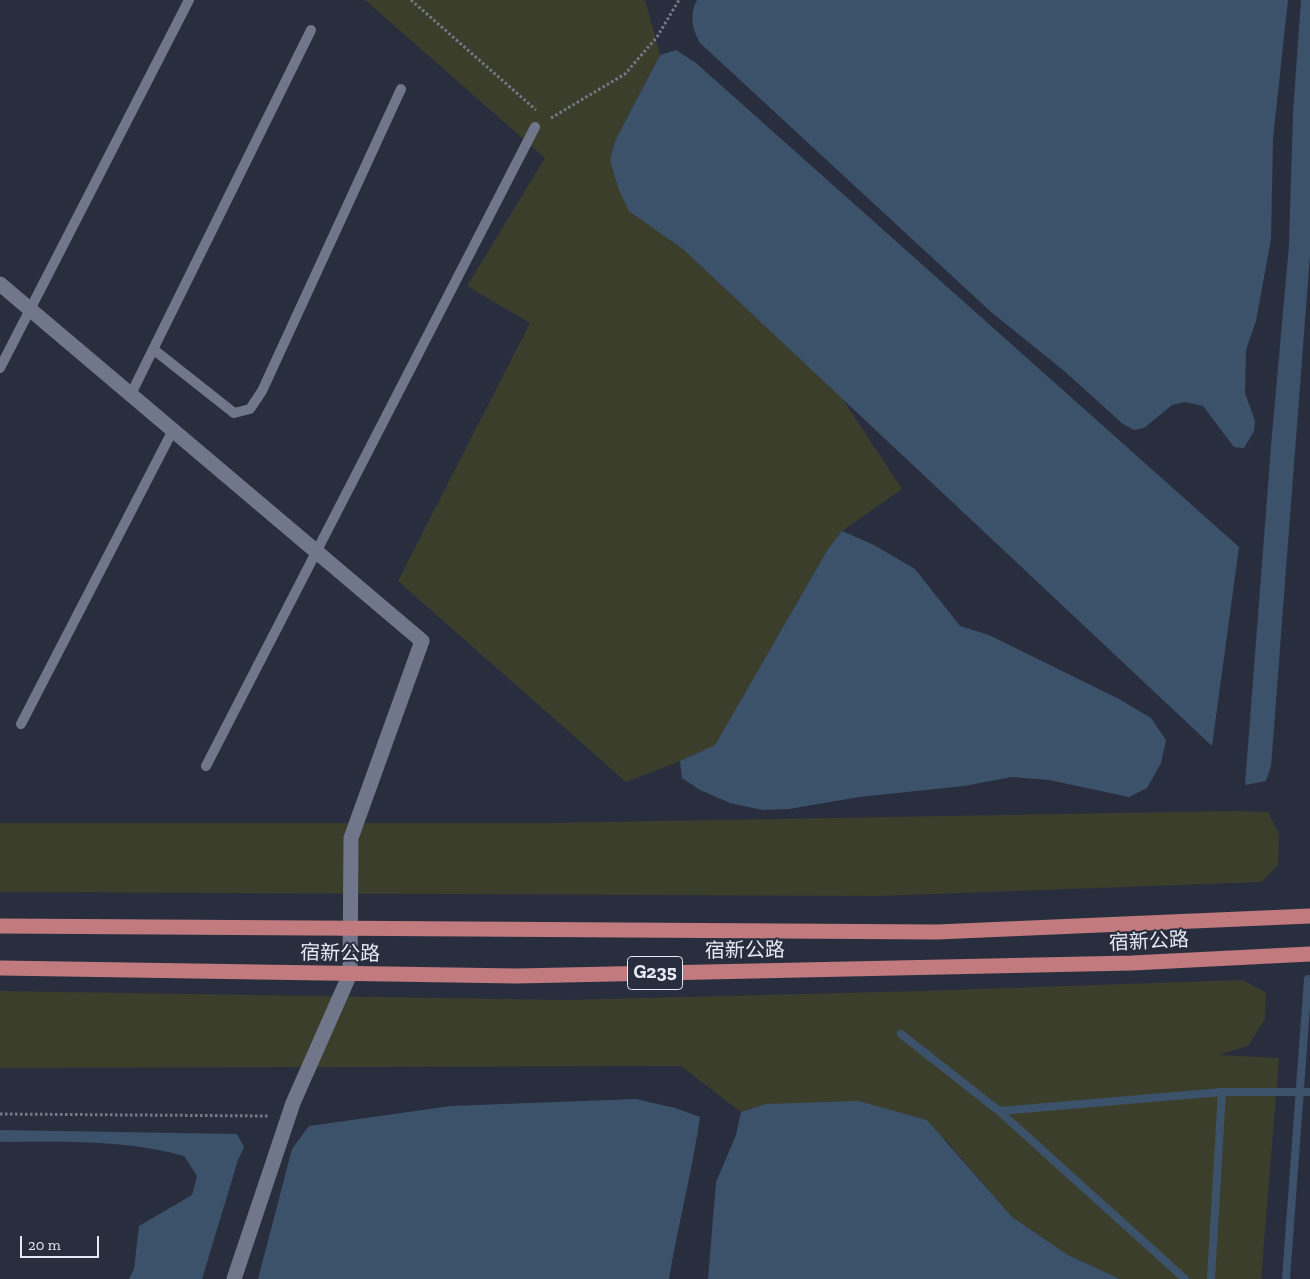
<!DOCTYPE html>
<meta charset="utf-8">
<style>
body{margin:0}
#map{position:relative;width:1310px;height:1279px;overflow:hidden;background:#292e3e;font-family:"Zilla Slab",serif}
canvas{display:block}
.scale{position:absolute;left:20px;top:1236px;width:79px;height:22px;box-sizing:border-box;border:2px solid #e6eaf4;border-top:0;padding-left:6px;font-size:15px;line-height:18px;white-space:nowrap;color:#e6eaf4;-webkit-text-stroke:4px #292e3e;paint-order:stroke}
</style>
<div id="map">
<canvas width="1310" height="1279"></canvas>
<div class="scale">20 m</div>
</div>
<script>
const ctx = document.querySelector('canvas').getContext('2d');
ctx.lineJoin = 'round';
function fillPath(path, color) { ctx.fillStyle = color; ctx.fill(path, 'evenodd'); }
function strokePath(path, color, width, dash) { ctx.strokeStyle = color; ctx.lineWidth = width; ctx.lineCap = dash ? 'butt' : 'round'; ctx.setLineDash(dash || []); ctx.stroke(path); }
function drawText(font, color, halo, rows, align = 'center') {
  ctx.font = font + ' "Zilla Slab","Noto Sans SC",serif'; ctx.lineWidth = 4; ctx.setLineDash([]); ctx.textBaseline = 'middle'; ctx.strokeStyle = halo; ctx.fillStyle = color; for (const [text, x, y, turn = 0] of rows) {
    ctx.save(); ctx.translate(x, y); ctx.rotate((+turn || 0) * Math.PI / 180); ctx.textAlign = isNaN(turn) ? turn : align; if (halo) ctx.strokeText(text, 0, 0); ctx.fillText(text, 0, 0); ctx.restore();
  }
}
const green = new Path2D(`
 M 365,0 L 644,0 L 646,3 L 660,55 L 615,141 L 610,159 L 629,210 L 684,250 L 842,398 L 902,489 L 842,531 L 828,549 L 715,745 L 680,761 L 626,782 L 398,581 L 530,323 L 467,286 L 545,158 Z
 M 1234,811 L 1268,812 L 1279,834 L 1278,865 L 1261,882 L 879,896 L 0,892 L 0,823 L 550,823 Z
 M 1243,980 L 1266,993 L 1265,1019 L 1248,1046 L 1218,1055 L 1279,1058 L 1261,1279 L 1120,1279 L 1068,1255 L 1012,1217 L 945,1139 L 766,1104 L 741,1112 L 681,1066 L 0,1068 L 0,991 L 566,1000 L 921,991 Z`);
const water = new Path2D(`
 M 697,0 L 1288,0 L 1273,138 L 1271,239 L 1256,321 L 1246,350 L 1245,393 L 1255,421 L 1254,431 L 1244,448 L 1234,447 L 1203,406 L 1185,402 L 1172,405 L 1144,428 L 1134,430 L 1123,424 L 1063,370 L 991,312 L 700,43 C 692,29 689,15 697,0 Z
 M 1301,0 L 1310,0 L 1310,255 L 1271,766 L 1266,781 L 1245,785 L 1271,446 L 1289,245 L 1293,113 Z
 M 676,50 L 696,63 L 1239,547 L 1212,746 L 684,250 L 629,211 L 619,190 L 610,160 L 615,141 L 660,55 Z
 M 842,531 L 874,545 L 915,569 L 960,626 L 989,635 L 1119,699 L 1151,718 L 1166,740 L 1161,763 L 1147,788 L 1129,797 L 1049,780 L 1012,777 L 964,786 L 859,797 L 789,809 L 762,810 L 730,803 L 700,790 L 682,778 L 680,761 L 715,745 L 828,549 Z
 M 636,1099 L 675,1108 L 700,1117 C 692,1172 678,1225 669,1279 L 258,1279 L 292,1149 L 309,1126 L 451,1106 Z
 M 858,1101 L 927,1120 L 1012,1217 L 1068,1255 L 1120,1279 L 708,1279 L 716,1182 L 736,1135 L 741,1112 L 766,1104 Z
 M 0,1130 L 237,1134 L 244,1147 L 238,1160 L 202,1279 L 129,1279 L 134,1269 L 139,1226 L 192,1195 L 197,1176 L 184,1156 C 124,1139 62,1142 0,1142 Z`);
const stream = new Path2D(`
 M 901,1034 L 999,1111 L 1185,1279
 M 999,1111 L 1222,1092 L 1309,1092
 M 1211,1279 L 1222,1092
 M 1286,1279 L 1308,979`);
const path = new Path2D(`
 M 411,0 L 536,110
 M 551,118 L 625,74 L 657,37 L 679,0
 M 0,1114 L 268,1116`);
const service = new Path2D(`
 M 153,349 L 234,413 L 250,409 L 262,391 L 401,89
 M 0,368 L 189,0
 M 131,394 L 311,30
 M 21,724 L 173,430
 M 206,766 L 535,127`);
const minor = new Path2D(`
 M 0,284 L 422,641 L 351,838 L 350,974 L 293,1103 L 234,1279`);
const trunk = new Path2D(`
 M 0,926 L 937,932 L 1310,916
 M 0,968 L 517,976 L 1132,963 L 1310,954`);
const shields = [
 [655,973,55]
];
const shieldNames = [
 ["G235",655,973]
];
const streetNames = [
 ["宿新公路",1149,942,-3],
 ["宿新公路",745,951,-1],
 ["宿新公路",340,954,1]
];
fillPath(green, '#3c3e2c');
fillPath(water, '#3c526a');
strokePath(stream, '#3c526a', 8);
strokePath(path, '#757a87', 3, [2.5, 2.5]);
strokePath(service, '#71778a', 10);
strokePath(minor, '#71778a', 15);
strokePath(trunk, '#c17b7f', 15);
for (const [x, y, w] of shields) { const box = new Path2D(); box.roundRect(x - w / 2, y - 16.5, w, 33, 4); ctx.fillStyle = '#292e3e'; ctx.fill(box); strokePath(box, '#e6eaf4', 1); }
drawText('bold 19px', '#e6eaf4', null, shieldNames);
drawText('20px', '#e6eaf4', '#292e3e', streetNames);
</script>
